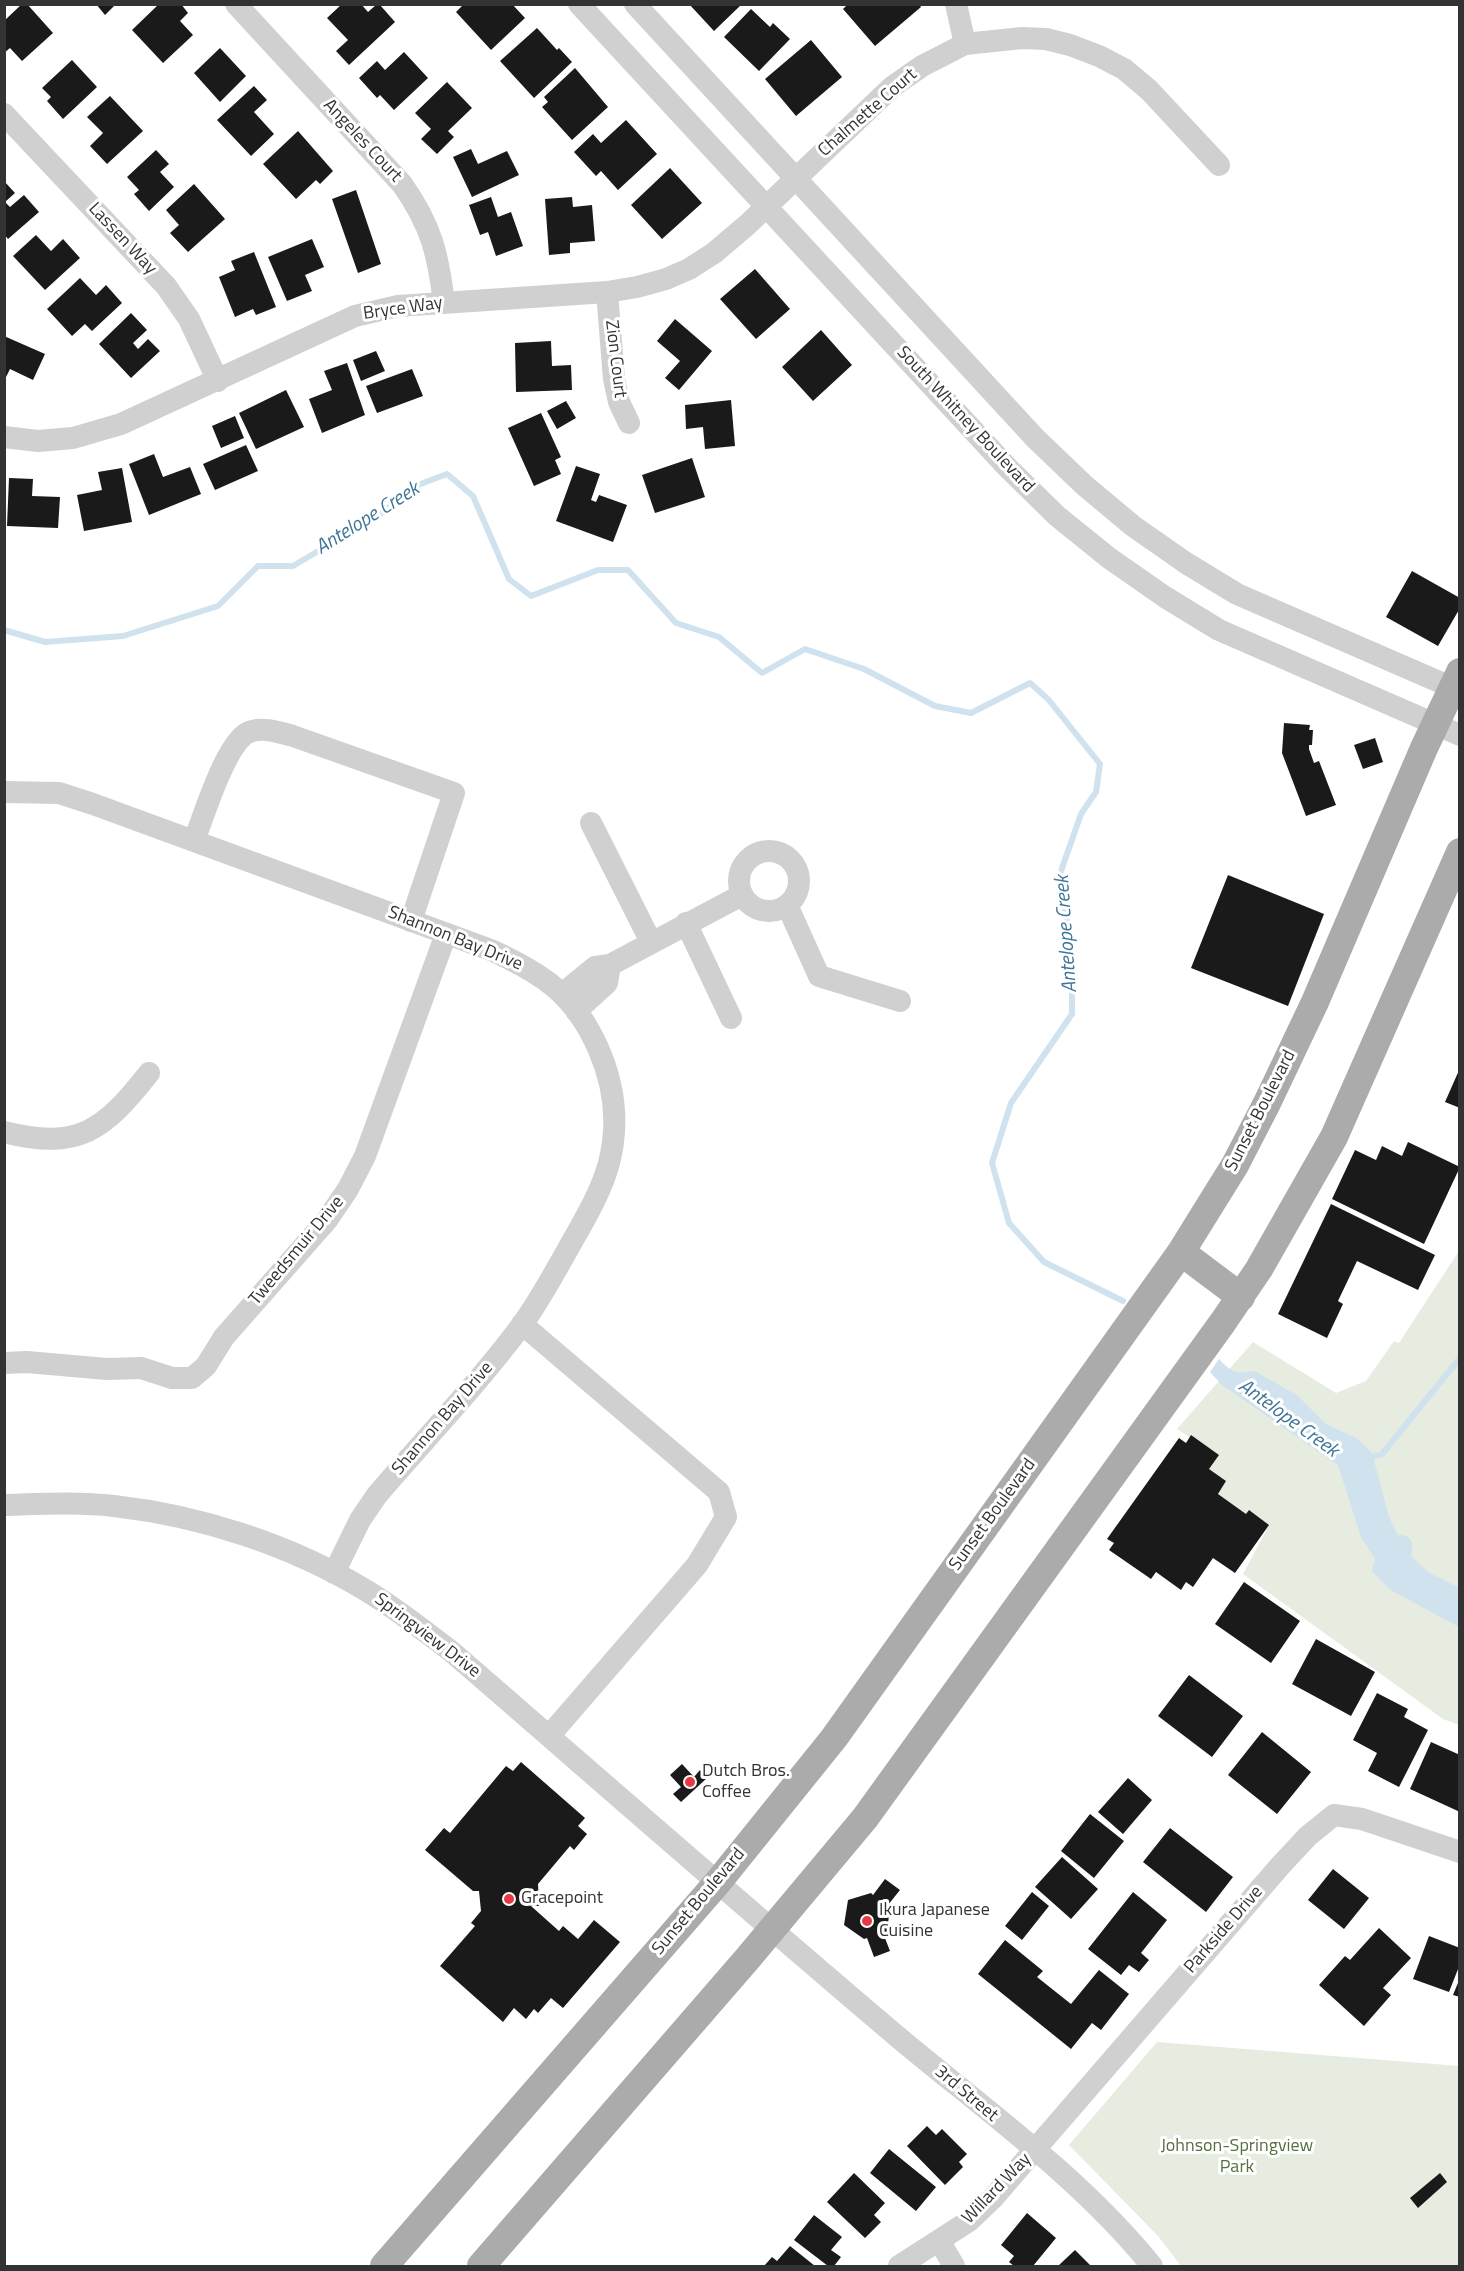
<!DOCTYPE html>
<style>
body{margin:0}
#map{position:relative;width:1464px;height:2271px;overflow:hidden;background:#fff;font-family:"Titillium Web",sans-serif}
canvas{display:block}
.frame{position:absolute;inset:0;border:6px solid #333;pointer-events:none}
</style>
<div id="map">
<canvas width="1464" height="2271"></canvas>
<div class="frame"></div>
</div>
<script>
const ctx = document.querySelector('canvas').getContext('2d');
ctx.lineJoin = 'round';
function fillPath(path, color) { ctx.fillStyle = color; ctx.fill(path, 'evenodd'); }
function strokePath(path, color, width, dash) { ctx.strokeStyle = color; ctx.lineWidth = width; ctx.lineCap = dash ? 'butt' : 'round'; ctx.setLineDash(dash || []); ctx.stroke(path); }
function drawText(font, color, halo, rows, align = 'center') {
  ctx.font = font + ' "Titillium Web",sans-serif'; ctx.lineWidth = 6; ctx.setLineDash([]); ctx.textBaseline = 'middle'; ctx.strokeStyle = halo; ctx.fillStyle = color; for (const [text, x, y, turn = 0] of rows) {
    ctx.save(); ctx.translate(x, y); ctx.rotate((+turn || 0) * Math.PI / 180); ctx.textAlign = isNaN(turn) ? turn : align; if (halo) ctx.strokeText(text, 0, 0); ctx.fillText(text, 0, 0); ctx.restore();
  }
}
const green = new Path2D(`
 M 1459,1251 L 1459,1725 L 1443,1719 L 1243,1574 L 1269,1525 L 1249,1510 L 1246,1514 L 1218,1494 L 1226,1481 L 1209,1469 L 1219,1455 L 1177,1429 L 1253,1342 L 1336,1393 L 1366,1381 L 1394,1341 L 1399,1343 Z
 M 1157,2042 L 1459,2066 L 1459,2266 L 1181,2266 L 1158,2236 L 1069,2145 Z`);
const water = new Path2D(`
 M 1219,1359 C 1232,1373 1236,1374 1255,1371 L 1298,1396 L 1326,1424 L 1358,1439 L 1372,1453 L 1389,1517 L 1398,1535 C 1413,1535 1414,1543 1411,1556 L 1428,1572 L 1459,1588 L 1459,1627 L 1389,1589 L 1372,1571 L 1375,1559 L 1361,1537 L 1338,1465 L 1222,1385 L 1210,1372 Z`);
const stream = new Path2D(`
 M 4,630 L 45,642 L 123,636 L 218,606 L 258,566 L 293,566 L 379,515 L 418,485 L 447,474 L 473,496 L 509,579 L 531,596 L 598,570 L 628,570 L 676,623 L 719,637 L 762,673 L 805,649 L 864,669 L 935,706 L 971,713 L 1030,683 L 1048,699 L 1100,764 L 1096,792 L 1081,814 L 1060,874 L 1072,955 L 1072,1014 L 1011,1103 L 992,1163 L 1009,1223 L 1044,1262 L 1123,1301
 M 1366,1459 L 1382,1454 L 1460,1358`);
const building = new Path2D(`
 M 22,4 L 27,4 L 53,33 L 22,61 L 10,48 L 4,53 L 4,21 Z
 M 96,4 L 116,4 L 105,15 Z
 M 159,4 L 181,4 L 188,13 L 180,21 L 193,35 L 163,63 L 132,30 Z
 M 342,4 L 361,4 L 368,12 L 376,5 L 380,5 L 395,22 L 349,65 L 336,51 L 348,40 L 327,18 Z
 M 464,4 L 512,4 L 525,18 L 491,50 L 456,12 Z
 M 689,4 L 742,4 L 714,31 Z
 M 848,4 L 919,4 L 921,7 L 875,46 L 843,9 Z
 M 751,9 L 770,27 L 773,23 L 790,39 L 759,71 L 724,37 Z
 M 537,28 L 557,50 L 559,48 L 572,62 L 534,98 L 500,61 Z
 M 811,40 L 842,77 L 796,116 L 765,79 Z
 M 220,48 L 246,76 L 220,102 L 194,73 Z
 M 404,52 L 428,78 L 394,110 L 380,95 L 377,98 L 359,78 L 377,61 L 385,70 Z
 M 72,60 L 97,87 L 63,119 L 47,101 L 51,97 L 42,88 Z
 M 575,68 L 608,107 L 572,140 L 542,107 L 548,102 L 544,97 Z
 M 447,82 L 472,108 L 448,131 L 454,137 L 437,154 L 421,139 L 431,129 L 415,113 Z
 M 254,86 L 267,100 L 254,112 L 274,134 L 251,156 L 217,120 Z
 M 110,96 L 143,131 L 107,164 L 90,146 L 103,133 L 87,117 Z
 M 626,120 L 657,154 L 618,190 L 601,171 L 596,176 L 574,152 L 593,134 L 601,143 Z
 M 298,131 L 333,171 L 320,184 L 316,180 L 296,199 L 263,164 Z
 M 471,149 L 478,164 L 507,151 L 519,175 L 472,197 L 453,157 Z
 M 156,150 L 169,164 L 160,172 L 174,187 L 149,211 L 134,194 L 139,190 L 127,177 Z
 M 670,168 L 702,203 L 662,239 L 631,205 Z
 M 4,181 L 15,193 L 5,202 L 10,207 L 24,195 L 39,212 L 8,239 L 4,234 Z
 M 194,184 L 225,219 L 188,252 L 170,233 L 179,225 L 166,210 Z
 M 356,190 L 381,264 L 358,273 L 332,199 Z
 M 491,197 L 498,217 L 511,212 L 523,246 L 496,256 L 488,232 L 480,235 L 469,205 Z
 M 572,197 L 573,207 L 592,205 L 595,241 L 570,243 L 570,253 L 549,255 L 545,199 Z
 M 36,235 L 51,251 L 63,239 L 80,258 L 45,290 L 13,256 Z
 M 312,239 L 324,267 L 305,275 L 312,291 L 287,301 L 268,257 Z
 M 254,252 L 276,307 L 256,315 L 253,309 L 235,317 L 219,277 L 235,270 L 231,261 Z
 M 755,269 L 790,309 L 756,339 L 720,299 Z
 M 80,278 L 96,295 L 106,285 L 122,303 L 92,331 L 85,324 L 72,336 L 47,309 Z
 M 131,313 L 147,330 L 133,343 L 138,349 L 148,339 L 160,351 L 131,378 L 99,344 Z
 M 675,319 L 712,351 L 679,390 L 665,378 L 680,361 L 657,341 Z
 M 821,330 L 852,365 L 813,401 L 782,367 Z
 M 4,336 L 45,354 L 33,380 L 10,369 L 4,381 Z
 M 551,341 L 552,366 L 571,365 L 572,390 L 516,392 L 515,343 Z
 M 376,351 L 385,371 L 361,381 L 353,360 Z
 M 347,363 L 365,415 L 322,433 L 309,399 L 332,390 L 324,371 Z
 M 412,369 L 423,396 L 377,413 L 366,386 Z
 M 286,390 L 304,427 L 256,449 L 239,413 Z
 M 731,400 L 735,446 L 705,449 L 703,427 L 686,429 L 685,405 Z
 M 566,401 L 576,418 L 557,429 L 547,411 Z
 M 541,413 L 561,457 L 555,460 L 561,474 L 534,486 L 508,428 Z
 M 235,416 L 244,438 L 221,448 L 212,426 Z
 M 246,445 L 258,471 L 215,490 L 203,464 Z
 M 154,454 L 163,477 L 190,467 L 201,494 L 149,515 L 129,464 Z
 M 692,458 L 705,497 L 655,513 L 642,475 Z
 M 576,466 L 600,474 L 591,500 L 596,502 L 599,495 L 627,505 L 613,542 L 556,521 Z
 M 122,468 L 132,522 L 84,531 L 77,495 L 102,490 L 98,472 Z
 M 9,478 L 33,479 L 32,496 L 60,497 L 58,528 L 7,526 Z
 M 1412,571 L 1460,598 L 1460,608 L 1438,646 L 1386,617 Z
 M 1284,723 L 1310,725 L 1309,730 L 1313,730 L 1312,745 L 1309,745 L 1309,749 L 1314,763 L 1319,761 L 1336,805 L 1306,816 L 1282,753 Z
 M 1375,738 L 1383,762 L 1363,769 L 1354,745 Z
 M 1228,875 L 1324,914 L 1288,1006 L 1191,968 Z
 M 1460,1068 L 1460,1108 L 1445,1102 Z
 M 1408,1142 L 1460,1167 L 1424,1244 L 1332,1199 L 1355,1150 L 1376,1160 L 1382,1146 L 1402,1156 Z
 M 1331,1204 L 1435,1255 L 1418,1290 L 1357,1261 L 1338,1301 L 1343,1304 L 1327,1338 L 1278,1314 Z
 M 1191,1435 L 1219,1455 L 1209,1469 L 1226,1481 L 1218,1494 L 1246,1514 L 1249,1510 L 1269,1525 L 1235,1573 L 1213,1558 L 1193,1587 L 1186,1582 L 1181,1590 L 1156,1572 L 1151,1579 L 1109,1550 L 1114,1543 L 1107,1539 L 1179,1438 L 1186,1443 Z
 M 1244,1582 L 1300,1621 L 1271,1663 L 1215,1624 Z
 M 1316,1639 L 1375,1672 L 1351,1716 L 1292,1684 Z
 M 1189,1675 L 1243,1716 L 1212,1757 L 1158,1716 Z
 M 1377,1693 L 1408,1709 L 1404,1717 L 1428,1730 L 1399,1787 L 1368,1771 L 1377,1753 L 1353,1740 Z
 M 1262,1732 L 1311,1772 L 1277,1814 L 1228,1775 Z
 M 1431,1742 L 1460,1755 L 1460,1812 L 1410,1789 Z
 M 521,1762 L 585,1818 L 578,1826 L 587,1834 L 574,1850 L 570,1846 L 538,1884 L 539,1906 L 531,1906 L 559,1931 L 563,1926 L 578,1939 L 594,1920 L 620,1942 L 563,2008 L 551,1998 L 538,2013 L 534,2009 L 526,2019 L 514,2008 L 503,2022 L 440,1966 L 475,1926 L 471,1923 L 481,1911 L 479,1891 L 473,1891 L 425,1850 L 444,1828 L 450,1833 L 506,1766 L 513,1771 Z
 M 682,1764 L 694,1777 L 700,1770 L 707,1778 L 681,1802 L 673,1794 L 681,1787 L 670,1775 Z
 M 1128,1778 L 1152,1800 L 1123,1834 L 1098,1812 Z
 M 1090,1814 L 1124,1841 L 1094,1878 L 1061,1851 Z
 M 1170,1828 L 1233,1877 L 1206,1912 L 1143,1862 Z
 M 1062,1857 L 1098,1889 L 1071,1919 L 1035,1887 Z
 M 1333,1869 L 1369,1898 L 1344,1929 L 1308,1900 Z
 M 885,1879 L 900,1890 L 888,1905 L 890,1907 L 887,1932 L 883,1933 L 890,1951 L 874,1957 L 867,1938 L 864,1939 L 844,1925 L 848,1900 L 871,1893 L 873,1895 Z
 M 1032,1892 L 1049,1906 L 1022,1940 L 1005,1926 Z
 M 1133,1892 L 1167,1920 L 1141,1953 L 1149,1960 L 1139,1972 L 1129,1965 L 1121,1975 L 1088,1949 Z
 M 1379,1928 L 1411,1958 L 1383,1988 L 1391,1995 L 1364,2026 L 1319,1985 L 1345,1956 L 1350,1960 Z
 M 1429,1936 L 1460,1948 L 1460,1964 L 1449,1992 L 1413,1979 Z
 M 1005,1940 L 1043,1971 L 1037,1977 L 1071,2004 L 1099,1970 L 1129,1994 L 1101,2030 L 1092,2023 L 1071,2049 L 978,1974 Z
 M 1460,1978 L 1460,1997 L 1453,1995 Z
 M 927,2126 L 936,2135 L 942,2129 L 967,2154 L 959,2162 L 963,2167 L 945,2185 L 907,2146 Z
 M 889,2149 L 936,2187 L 916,2211 L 870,2173 Z
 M 854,2173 L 885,2203 L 874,2215 L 881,2222 L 865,2238 L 827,2202 Z
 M 1440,2173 L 1447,2182 L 1418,2208 L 1410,2198 Z
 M 1027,2213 L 1056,2238 L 1033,2266 L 1014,2266 L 1009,2262 L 1014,2256 L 1001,2245 Z
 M 814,2215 L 842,2237 L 831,2250 L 841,2257 L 834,2266 L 828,2266 L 794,2240 Z
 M 790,2246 L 815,2266 L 764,2266 L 772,2257 L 777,2261 Z
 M 1075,2250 L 1091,2266 L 1058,2266 Z`);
const minor = new Path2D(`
 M 236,4 L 402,184 C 431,225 438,253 444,303
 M 579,4 L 1007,467 L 1057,516 L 1109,558 L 1165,597 L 1219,630 L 1460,735
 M 635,4 L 1035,438 L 1084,485 L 1133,526 L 1186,563 L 1237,594 L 1460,691
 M 956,4 L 965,44
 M 4,114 L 166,286 L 189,319 L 218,381
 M 607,292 L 614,379 L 619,402 L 629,423
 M 4,437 L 38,441 L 73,438 L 121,424 L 355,316 L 398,306 L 607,292 L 637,287 L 666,279 L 689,269 L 714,253 L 747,225 L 892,87 L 922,66 L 965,44 L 1022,38 L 1046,39 L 1070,45 L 1099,56 L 1124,69 L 1149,90 L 1219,165
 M 4,792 L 59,793 L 93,804 L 491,950 C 543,974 574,994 598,1048 C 614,1084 619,1124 609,1163 C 601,1193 583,1222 568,1249 C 553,1275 539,1302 521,1326 C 477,1385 425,1439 377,1495 L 360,1520 L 334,1573
 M 591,823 L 651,942
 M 194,841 C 204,815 225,746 247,733 C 260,726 279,732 293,736 L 454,793 L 411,921
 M739 881a30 30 0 1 1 60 0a30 30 0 1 1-60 0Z
 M 787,905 L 819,976 L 900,1001
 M 686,923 L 731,1018
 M 610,965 L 742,895
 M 562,994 L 595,967 L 610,965 L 607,983 L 576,1011
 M 4,1132 C 79,1151 104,1130 149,1073
 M 522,1324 L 719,1492 L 726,1517 L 697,1565 L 549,1736
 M 4,1363 L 27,1362 L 107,1369 L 141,1368 L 172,1378 L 192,1378 L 206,1366 L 224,1337 L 327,1220 L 348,1189 L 365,1156 L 446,934
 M 4,1505 C 41,1504 78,1502 114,1506 C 202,1516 291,1545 367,1591 C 397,1609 424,1631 452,1652 C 601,1781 749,1911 899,2038 C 985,2110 1081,2178 1152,2266
 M 940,2242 L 954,2266
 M 899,2266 L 969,2221 L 993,2198 L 1280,1866 L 1308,1836 L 1334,1815 L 1362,1819 L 1460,1852`);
const major = new Path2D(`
 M 1181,1252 L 1241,1297
 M 384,2266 L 718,1882 L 834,1738 L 1181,1252 L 1235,1165 L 1267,1103 L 1315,1002 L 1424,748 L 1460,672
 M 481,2266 L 748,1958 L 865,1818 L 1223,1322 L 1259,1269 L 1334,1137 L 1460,852`);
const markers = [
 [690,1782,6,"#e63946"],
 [509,1899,6,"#e63946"],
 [867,1921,6,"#e63946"]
];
const streetNames = [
 ["Chalmette Court",868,113,-41],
 ["Angeles Court",362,141,47],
 ["Lassen Way",122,239,47],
 ["Bryce Way",403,309,-8],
 ["Zion Court",615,359,83],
 ["South Whitney Boulevard",965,420,47],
 ["Shannon Bay Drive",455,939,22],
 ["Sunset Boulevard",1261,1111,-63],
 ["Tweedsmuir Drive",297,1251,-50],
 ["Shannon Bay Drive",443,1419,-49],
 ["Sunset Boulevard",993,1515,-54],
 ["Springview Drive",427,1636,37],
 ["Sunset Boulevard",699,1902,-50],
 ["Parkside Drive",1224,1930,-49],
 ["3rd Street",966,2094,40],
 ["Willard Way",997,2189,-46]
];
const poiNames = [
 ["Dutch Bros.",702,1772],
 ["Coffee",702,1793],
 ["Gracepoint",521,1899],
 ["Ikura Japanese",879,1911],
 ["Cuisine",879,1932]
];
const parkNames = [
 ["Johnson-Springview",1237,2147],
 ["Park",1237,2168]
];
const waterNames = [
 ["Antelope Creek",368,519,-32],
 ["Antelope Creek",1067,934,-94],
 ["Antelope Creek",1288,1419,36]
];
fillPath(green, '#e6ecdf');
fillPath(water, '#cfe2ee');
strokePath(stream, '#cfe2ee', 6);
fillPath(building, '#1a1a1a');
strokePath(minor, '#d0d0d0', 22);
strokePath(major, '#ababab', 28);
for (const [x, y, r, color] of markers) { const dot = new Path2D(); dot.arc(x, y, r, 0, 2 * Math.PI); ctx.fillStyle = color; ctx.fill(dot); strokePath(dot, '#fff', 2); }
drawText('18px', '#333', '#fff', streetNames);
drawText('18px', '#333', '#fff', poiNames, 'left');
drawText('18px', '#56703f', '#fff', parkNames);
drawText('italic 20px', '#3f7597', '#fff', waterNames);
</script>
